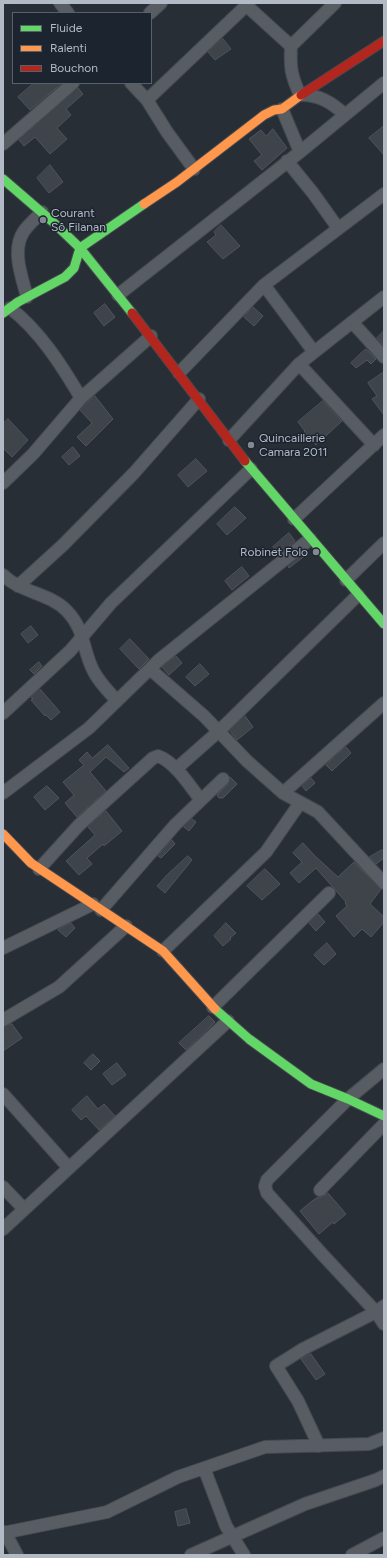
<!DOCTYPE html>
<meta charset="utf-8">
<style>
body{margin:0}
#map{position:relative;width:387px;height:1558px;overflow:hidden;background:#282e35;font-family:Figtree,sans-serif}
canvas{display:block}
.frame{position:absolute;inset:0;border:4px solid #b2bac6;pointer-events:none}
.legend{position:absolute;left:12px;top:12px;width:140px;height:72px;box-sizing:border-box;background:#1c242f;border:1px solid #58606b;margin:0;padding:5px 7px;list-style:none;font-size:12px;color:#b2bac6}
.legend li{display:flex;align-items:center;gap:8px;height:20px}
.legend b{width:20px;border:1px solid #58606b}
</style>
<div id="map">
<canvas width="387" height="1558"></canvas>
<div class="frame"></div>
<ul class="legend">
<li><b style="height:5px;background:#63d668"></b>Fluide</li>
<li><b style="height:5px;background:#ff974d"></b>Ralenti</li>
<li><b style="height:5px;background:#b3261e"></b>Bouchon</li>
</ul>
</div>
<script>
const ctx = document.querySelector('canvas').getContext('2d');
ctx.lineJoin = 'round';
function fillPath(path, color) { ctx.fillStyle = color; ctx.fill(path, 'evenodd'); }
function strokePath(path, color, width, dash) { ctx.strokeStyle = color; ctx.lineWidth = width; ctx.lineCap = dash ? 'butt' : 'round'; ctx.setLineDash(dash || []); ctx.stroke(path); }
function drawText(font, color, halo, rows, align = 'center') {
  ctx.font = font + ' Figtree,sans-serif'; ctx.lineWidth = 3; ctx.setLineDash([]); ctx.textBaseline = 'middle'; ctx.strokeStyle = halo; ctx.fillStyle = color; for (const [text, x, y, turn = 0] of rows) {
    ctx.save(); ctx.translate(x, y); ctx.rotate((+turn || 0) * Math.PI / 180); ctx.textAlign = isNaN(turn) ? turn : align; if (halo) ctx.strokeText(text, 0, 0); ctx.fillText(text, 0, 0); ctx.restore();
  }
}
const building = new Path2D(`
 M 223,39 L 231,49 L 215,60 L 208,52 Z
 M 34,83 L 62,83 L 30,110 L 18,97 Z
 M 78,88 L 83,94 L 66,109 L 71,115 L 57,128 L 67,139 L 50,154 L 35,137 L 24,146 L 19,140 Z
 M 384,126 L 384,155 L 369,138 Z
 M 273,129 L 287,148 L 262,170 L 254,161 L 262,155 L 249,139 L 261,130 L 266,136 Z
 M 50,165 L 63,182 L 49,193 L 37,178 Z
 M 221,225 L 240,246 L 223,259 L 207,242 L 216,235 L 214,232 Z
 M 105,304 L 115,317 L 104,326 L 94,313 Z
 M 253,307 L 263,316 L 254,326 L 244,317 Z
 M 384,331 L 384,346 L 377,338 Z
 M 366,349 L 376,359 L 371,364 L 367,360 L 356,368 L 351,363 Z
 M 384,372 L 384,415 L 372,399 L 377,396 L 368,383 Z
 M 95,396 L 113,419 L 86,446 L 77,437 L 92,423 L 80,410 Z
 M 323,401 L 342,421 L 316,445 L 304,432 L 305,431 L 298,422 Z
 M 8,419 L 28,440 L 12,457 L 3,448 L 3,424 Z
 M 73,447 L 80,456 L 69,465 L 62,457 Z
 M 196,459 L 207,471 L 188,487 L 178,475 Z
 M 235,507 L 246,518 L 227,535 L 217,524 Z
 M 289,533 L 295,541 L 279,555 L 273,547 Z
 M 306,552 L 307,554 L 289,568 L 288,566 Z
 M 242,567 L 249,576 L 232,590 L 225,581 Z
 M 31,626 L 38,635 L 28,643 L 21,634 Z
 M 130,639 L 149,659 L 139,669 L 120,649 Z
 M 176,656 L 182,663 L 169,675 L 162,667 Z
 M 39,662 L 42,666 L 34,674 L 30,670 Z
 M 200,664 L 209,674 L 195,686 L 186,677 Z
 M 40,689 L 60,712 L 51,720 L 46,715 L 45,716 L 31,700 L 33,699 L 31,697 Z
 M 245,716 L 253,727 L 237,740 L 230,731 Z
 M 108,745 L 129,768 L 124,772 L 106,757 L 90,772 L 106,791 L 77,817 L 65,803 L 74,795 L 63,782 L 84,765 L 79,760 L 87,752 L 92,758 Z
 M 346,747 L 351,753 L 332,771 L 326,765 Z
 M 230,777 L 237,784 L 223,798 L 219,798 L 217,795 L 228,784 Z
 M 311,778 L 315,783 L 306,791 L 302,786 Z
 M 47,786 L 59,798 L 45,810 L 34,797 Z
 M 106,811 L 122,831 L 104,846 L 103,844 L 87,858 L 92,864 L 79,875 L 66,861 L 95,835 L 88,827 Z
 M 192,819 L 196,822 L 189,831 L 184,827 Z
 M 172,840 L 175,844 L 161,858 L 158,856 Z
 M 303,843 L 315,856 L 338,877 L 354,862 L 381,889 L 370,904 L 384,917 L 384,922 L 371,937 L 362,929 L 354,937 L 336,916 L 347,906 L 345,903 L 346,902 L 316,868 L 299,883 L 290,873 L 302,862 L 293,853 Z
 M 382,850 L 384,853 L 384,858 L 376,864 L 370,857 Z
 M 188,856 L 192,860 L 165,893 L 157,886 L 167,875 Z
 M 265,869 L 280,884 L 262,900 L 247,886 Z
 M 318,914 L 325,922 L 316,931 L 309,923 Z
 M 71,923 L 75,928 L 66,937 L 58,930 Z
 M 226,923 L 236,933 L 230,938 L 231,939 L 223,946 L 214,936 Z
 M 327,943 L 336,954 L 324,965 L 314,955 Z
 M 209,1016 L 215,1022 L 186,1050 L 179,1043 Z
 M 12,1024 L 22,1038 L 3,1051 L 3,1027 Z
 M 93,1054 L 100,1061 L 91,1070 L 84,1063 Z
 M 117,1063 L 126,1075 L 112,1085 L 103,1074 Z
 M 87,1096 L 98,1109 L 104,1104 L 115,1116 L 99,1130 L 86,1116 L 81,1120 L 72,1110 Z
 M 328,1193 L 346,1214 L 334,1224 L 333,1222 L 319,1234 L 300,1211 L 312,1201 L 318,1197 L 322,1197 Z
 M 311,1354 L 325,1374 L 316,1380 L 301,1359 Z
 M 186,1509 L 190,1523 L 178,1526 L 175,1512 Z`);
const street = new Path2D(`
 M 60,3 L 68,13
 M 247,6 L 291,46 C 290,68 291,75 300,95 C 318,94 333,103 345,115
 M 150,13 L 161,3
 M 291,46 L 335,3
 M 131,83 L 147,100 L 167,132 L 194,169
 M 147,100 L 249,3
 M 282,109 L 300,152
 M 3,144 L 73,83
 M 287,161 L 313,193 L 338,228
 M 264,285 L 314,352
 M 118,295 L 300,152 L 384,83
 M 27,297 C 22,277 11,250 24,231 C 29,224 36,218 42,212
 M 10,308 C 40,331 62,366 81,398
 M 352,322 L 384,357
 M 299,364 L 374,445
 M 179,373 L 264,285 L 384,194
 M 229,440 L 299,364 L 384,297
 M 3,483 L 33,454 L 81,398 L 151,336
 M 294,519 L 384,435
 M 3,575 C 21,593 50,593 67,611 C 86,631 82,650 94,672 C 99,682 109,692 117,701
 M 346,580 L 384,543
 M 18,586 L 63,545 L 134,473 L 199,399
 M 150,669 L 204,716 L 247,761 L 283,793 L 318,812 L 384,883
 M 3,713 L 70,651 L 111,603 L 251,469
 M 176,769 L 219,731 L 358,595
 M 3,793 L 89,728 L 159,660 L 310,539
 M 283,793 L 384,703
 M 39,869 L 79,825 L 153,758 L 158,756 C 175,762 190,786 200,799
 M 101,910 L 175,825 L 223,779
 M 3,948 L 93,904
 M 163,951 L 266,852 L 300,803
 M 213,1007 L 329,893
 M 3,1020 L 59,987 L 126,926
 M 384,1069 L 348,1099 L 267,1180 L 265,1186 L 267,1193 L 322,1254 L 376,1312 L 384,1324
 M 3,1094 L 68,1167
 M 3,1187 L 24,1209
 M 320,1190 L 384,1124
 M 3,1229 L 228,1021
 M 319,1446 L 298,1401 L 276,1366 L 303,1349 L 376,1312 L 384,1306
 M 204,1468 L 226,1526 L 244,1555
 M 5,1532 L 17,1555
 M 3,1533 L 107,1512 L 178,1477 L 265,1447 L 369,1444 L 384,1438
 M 191,1555 L 305,1504 L 376,1480 L 384,1476
 M 352,1555 L 384,1538`);
const fast = new Path2D(`
 M 3,179 L 54,223 L 80,248 L 132,313
 M 3,313 L 18,302 L 65,277 L 74,268 L 80,248 L 144,204
 M 245,461 L 384,624
 M 215,1009 L 249,1039 L 311,1084 L 348,1099 L 384,1116`);
const slow = new Path2D(`
 M 144,204 L 177,182 L 264,115 L 274,110 L 282,109 L 301,95
 M 3,834 L 31,863 L 163,951 L 215,1009`);
const jam = new Path2D(`
 M 301,95 L 384,41
 M 132,313 L 245,461`);
const markers = [
 [43,220,4,"#828993"],
 [251,445,4,"#828993"],
 [316,552,4,"#828993"]
];
const poiNames = [
 ["Courant",51,213],
 ["Sô Filanan",51,227],
 ["Quincaillerie",259,438],
 ["Camara 2011",259,452],
 ["Robinet Folo",308,552,"right"]
];
fillPath(building, '#3f434a');
strokePath(building, '#50555d', 1);
strokePath(street, '#464a50', 14);
strokePath(fast, '#464a50', 11);
strokePath(slow, '#464a50', 11);
strokePath(jam, '#464a50', 11);
strokePath(street, '#585c63', 12);
strokePath(fast, '#63d668', 9);
strokePath(slow, '#ff974d', 9);
strokePath(jam, '#b3261e', 9);
for (const [x, y, r, color] of markers) { const dot = new Path2D(); dot.arc(x, y, r, 0, 2 * Math.PI); ctx.fillStyle = color; ctx.fill(dot); strokePath(dot, '#1c242f', 1.5); }
drawText('12px', '#b2bac6', '#1c242f', poiNames, 'left');
</script>
